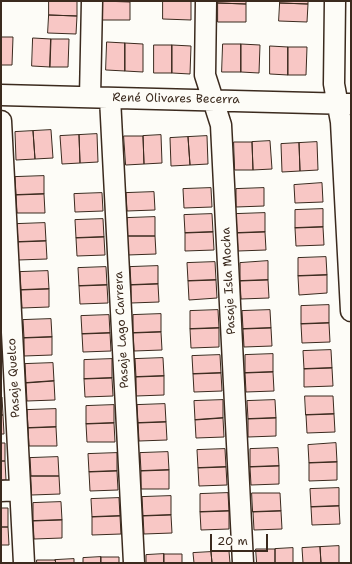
<!DOCTYPE html>
<meta charset="utf-8">
<style>
body{margin:0}
#map{position:relative;width:352px;height:564px;overflow:hidden;background:#fdfcf7;font-family:"Shantell Sans",sans-serif}
canvas{display:block}
.frame{position:absolute;inset:0;border:2px solid #3b2a1e;pointer-events:none}
.scale{position:absolute;left:210px;top:534px;width:58px;height:18px;box-sizing:border-box;border:2px solid #3b2a1e;border-top:0;padding-left:5px;font-size:12px;line-height:14px;white-space:nowrap;color:#3b2a1e;-webkit-text-stroke:3px #fdfcf7;paint-order:stroke}
</style>
<div id="map">
<canvas width="352" height="564"></canvas>
<div class="frame"></div>
<div class="scale">20 m</div>
</div>
<script>
const ctx = document.querySelector('canvas').getContext('2d');
ctx.lineJoin = 'round';
function fillPath(path, color) { ctx.fillStyle = color; ctx.fill(path, 'evenodd'); }
function strokePath(path, color, width, dash) { ctx.strokeStyle = color; ctx.lineWidth = width; ctx.lineCap = dash ? 'butt' : 'round'; ctx.setLineDash(dash || []); ctx.stroke(path); }
function drawText(font, color, halo, rows, align = 'center') {
  ctx.font = font + ' "Shantell Sans",sans-serif'; ctx.lineWidth = 3; ctx.setLineDash([]); ctx.textBaseline = 'middle'; ctx.strokeStyle = halo; ctx.fillStyle = color; for (const [text, x, y, turn = 0] of rows) {
    ctx.save(); ctx.translate(x, y); ctx.rotate((+turn || 0) * Math.PI / 180); ctx.textAlign = isNaN(turn) ? turn : align; if (halo) ctx.strokeText(text, 0, 0); ctx.fillText(text, 0, 0); ctx.restore();
  }
}
const building = new Path2D(`
 M 49,1 L 77,1 L 77,16 L 49,15 Z
 M 102,1 L 130,2 L 130,20 L 102,20 Z
 M 163,1 L 191,1 L 191,20 L 163,19 Z
 M 218,1 L 246,1 L 246,4 L 218,3 Z
 M 280,1 L 308,1 L 308,4 L 280,3 Z
 M 218,3 L 246,4 L 246,22 L 218,22 Z
 M 280,3 L 308,4 L 307,22 L 279,21 Z
 M 49,15 L 77,16 L 76,34 L 48,33 Z
 M 1,37 L 13,37 L 12,65 L 1,65 Z
 M 33,38 L 51,39 L 50,67 L 32,66 Z
 M 51,39 L 69,39 L 68,67 L 50,67 Z
 M 107,42 L 125,43 L 125,71 L 106,70 Z
 M 125,43 L 143,44 L 143,72 L 125,71 Z
 M 223,44 L 241,44 L 241,72 L 222,72 Z
 M 241,44 L 260,45 L 259,73 L 241,72 Z
 M 154,45 L 172,45 L 172,73 L 154,73 Z
 M 172,45 L 191,46 L 190,74 L 172,73 Z
 M 270,46 L 288,47 L 288,75 L 270,74 Z
 M 288,47 L 307,47 L 306,75 L 288,75 Z
 M 51,130 L 53,158 L 35,159 L 33,131 Z
 M 33,131 L 35,159 L 16,160 L 15,132 Z
 M 97,134 L 98,162 L 80,163 L 79,135 Z
 M 79,135 L 80,163 L 62,164 L 60,136 Z
 M 161,135 L 162,163 L 144,164 L 143,136 Z
 M 124,136 L 143,136 L 144,164 L 126,165 Z
 M 207,136 L 208,164 L 190,165 L 188,137 Z
 M 188,137 L 190,165 L 171,166 L 170,138 Z
 M 270,141 L 272,169 L 253,170 L 252,142 Z
 M 234,142 L 252,142 L 253,170 L 235,170 Z
 M 317,142 L 318,170 L 300,171 L 299,143 Z
 M 299,143 L 300,171 L 282,172 L 281,144 Z
 M 44,176 L 44,194 L 16,195 L 15,177 Z
 M 322,183 L 323,202 L 295,203 L 294,185 Z
 M 211,188 L 212,207 L 184,208 L 183,189 Z
 M 264,188 L 264,206 L 236,207 L 236,189 Z
 M 154,192 L 155,210 L 127,211 L 126,193 Z
 M 102,193 L 103,211 L 75,212 L 74,194 Z
 M 44,194 L 45,213 L 17,213 L 16,195 Z
 M 323,209 L 323,227 L 295,228 L 295,210 Z
 M 265,213 L 265,232 L 237,233 L 236,214 Z
 M 212,214 L 213,232 L 185,233 L 184,215 Z
 M 155,217 L 155,236 L 127,236 L 127,218 Z
 M 103,219 L 104,237 L 76,238 L 75,220 Z
 M 45,223 L 46,241 L 18,242 L 17,224 Z
 M 323,227 L 324,245 L 296,246 L 295,228 Z
 M 213,232 L 214,250 L 185,251 L 185,233 Z
 M 265,232 L 266,250 L 238,251 L 237,233 Z
 M 127,236 L 155,236 L 156,254 L 128,255 Z
 M 104,237 L 105,255 L 77,256 L 76,238 Z
 M 46,241 L 47,259 L 18,260 L 18,242 Z
 M 326,257 L 327,275 L 298,276 L 298,258 Z
 M 268,261 L 268,280 L 240,281 L 240,263 Z
 M 215,262 L 216,280 L 188,281 L 187,263 Z
 M 158,266 L 158,284 L 131,285 L 130,267 Z
 M 106,267 L 107,285 L 79,286 L 78,268 Z
 M 48,271 L 49,289 L 21,290 L 20,272 Z
 M 327,275 L 327,293 L 299,295 L 298,276 Z
 M 216,280 L 217,298 L 189,300 L 188,281 Z
 M 268,280 L 269,298 L 241,299 L 240,281 Z
 M 158,284 L 159,302 L 131,303 L 131,285 Z
 M 107,285 L 108,303 L 80,304 L 79,286 Z
 M 49,289 L 49,307 L 22,308 L 21,290 Z
 M 329,305 L 329,323 L 301,324 L 301,306 Z
 M 218,310 L 219,328 L 190,329 L 190,311 Z
 M 270,310 L 271,328 L 243,329 L 242,311 Z
 M 161,314 L 161,332 L 133,333 L 133,315 Z
 M 109,315 L 110,333 L 82,334 L 81,316 Z
 M 51,319 L 52,337 L 24,338 L 23,320 Z
 M 329,323 L 330,342 L 302,343 L 301,324 Z
 M 219,328 L 219,347 L 191,348 L 190,329 Z
 M 271,328 L 272,346 L 244,347 L 243,329 Z
 M 161,332 L 162,350 L 134,351 L 133,333 Z
 M 110,333 L 111,351 L 83,352 L 82,334 Z
 M 52,337 L 52,355 L 24,356 L 24,338 Z
 M 331,350 L 332,368 L 304,369 L 303,351 Z
 M 273,354 L 273,372 L 245,373 L 245,355 Z
 M 220,355 L 221,373 L 193,374 L 192,356 Z
 M 163,358 L 164,376 L 136,377 L 135,359 Z
 M 112,359 L 112,378 L 84,379 L 84,360 Z
 M 53,363 L 54,381 L 26,383 L 25,364 Z
 M 332,368 L 333,386 L 304,387 L 304,369 Z
 M 273,372 L 274,391 L 246,392 L 245,373 Z
 M 221,373 L 222,391 L 194,392 L 193,374 Z
 M 164,376 L 164,395 L 136,396 L 136,377 Z
 M 112,378 L 113,396 L 85,397 L 84,379 Z
 M 54,381 L 55,400 L 27,401 L 26,383 Z
 M 305,396 L 333,396 L 334,414 L 306,415 Z
 M 1,397 L 2,397 L 3,415 L 1,415 Z
 M 223,400 L 223,418 L 195,420 L 194,401 Z
 M 275,400 L 276,418 L 248,419 L 247,401 Z
 M 165,404 L 166,422 L 138,423 L 137,405 Z
 M 114,405 L 114,423 L 86,424 L 86,406 Z
 M 56,409 L 56,427 L 28,428 L 27,410 Z
 M 334,414 L 335,432 L 307,433 L 306,415 Z
 M 1,415 L 3,415 L 4,434 L 1,434 Z
 M 223,418 L 224,437 L 196,438 L 195,420 Z
 M 276,418 L 276,436 L 248,437 L 248,419 Z
 M 166,422 L 167,440 L 139,441 L 138,423 Z
 M 114,423 L 115,442 L 87,442 L 86,424 Z
 M 56,427 L 57,446 L 29,446 L 28,428 Z
 M 1,443 L 5,443 L 5,461 L 1,461 Z
 M 336,443 L 337,462 L 309,463 L 308,445 Z
 M 278,448 L 279,466 L 250,467 L 250,449 Z
 M 225,449 L 226,467 L 198,468 L 197,450 Z
 M 168,452 L 169,470 L 141,471 L 140,453 Z
 M 117,453 L 117,471 L 89,472 L 88,454 Z
 M 58,457 L 59,476 L 31,476 L 30,458 Z
 M 1,461 L 5,461 L 6,480 L 1,480 Z
 M 337,462 L 337,480 L 309,481 L 309,463 Z
 M 279,466 L 279,484 L 251,485 L 250,467 Z
 M 226,467 L 227,485 L 199,486 L 198,468 Z
 M 169,470 L 169,489 L 141,489 L 141,471 Z
 M 117,471 L 118,490 L 90,491 L 89,472 Z
 M 31,476 L 59,476 L 60,494 L 32,495 Z
 M 339,488 L 339,506 L 311,507 L 310,489 Z
 M 228,493 L 229,511 L 200,512 L 200,494 Z
 M 252,493 L 280,493 L 281,511 L 253,512 Z
 M 171,496 L 171,515 L 143,516 L 142,497 Z
 M 119,498 L 120,516 L 92,517 L 91,499 Z
 M 61,502 L 62,520 L 33,521 L 33,503 Z
 M 339,506 L 340,524 L 312,525 L 311,507 Z
 M 1,508 L 8,508 L 8,527 L 1,527 Z
 M 229,511 L 229,529 L 201,530 L 200,512 Z
 M 281,511 L 282,529 L 254,530 L 253,512 Z
 M 171,515 L 172,533 L 144,534 L 143,516 Z
 M 120,516 L 121,534 L 92,535 L 92,517 Z
 M 62,520 L 62,538 L 34,539 L 33,521 Z
 M 1,527 L 8,527 L 9,545 L 1,545 Z
 M 339,546 L 339,563 L 321,563 L 320,547 Z
 M 320,547 L 321,563 L 303,563 L 302,548 Z
 M 293,548 L 293,563 L 275,563 L 275,549 Z
 M 256,549 L 275,549 L 275,563 L 257,563 Z
 M 229,551 L 230,563 L 212,563 L 211,552 Z
 M 211,552 L 212,563 L 194,563 L 193,553 Z
 M 164,554 L 164,563 L 146,563 L 146,555 Z
 M 164,554 L 182,554 L 182,563 L 164,563 Z
 M 101,557 L 101,563 L 83,563 L 83,558 Z
 M 101,557 L 119,557 L 119,563 L 101,563 Z
 M 74,559 L 74,563 L 56,563 L 55,560 Z
 M 37,560 L 55,560 L 56,563 L 37,563 Z`);
const street = new Path2D(`
 M 206,1 L 205,75 L 221,125 L 243,563
 M 335,1 L 334,84 L 341,122 L 351,311
 M 1,95 L 351,104
 M 90,97 L 92,1
 M 110,98 L 134,563
 M 1,121 L 24,563
 M 1,491 L 20,490`);
const streetNames = [
 ["René Olivares Becerra",176,99,1],
 ["Pasaje Isla Mocha",229,281,-93],
 ["Pasaje Lago Carrera",122,330,-93],
 ["Pasaje Quelco",14,378,-93]
];
fillPath(building, '#f8c7c5');
strokePath(building, '#3b2a1e', 1);
strokePath(street, '#3b2a1e', 23);
strokePath(street, '#fdfcf7', 20);
drawText('12px', '#3b2a1e', '#fdfcf7', streetNames);
</script>
